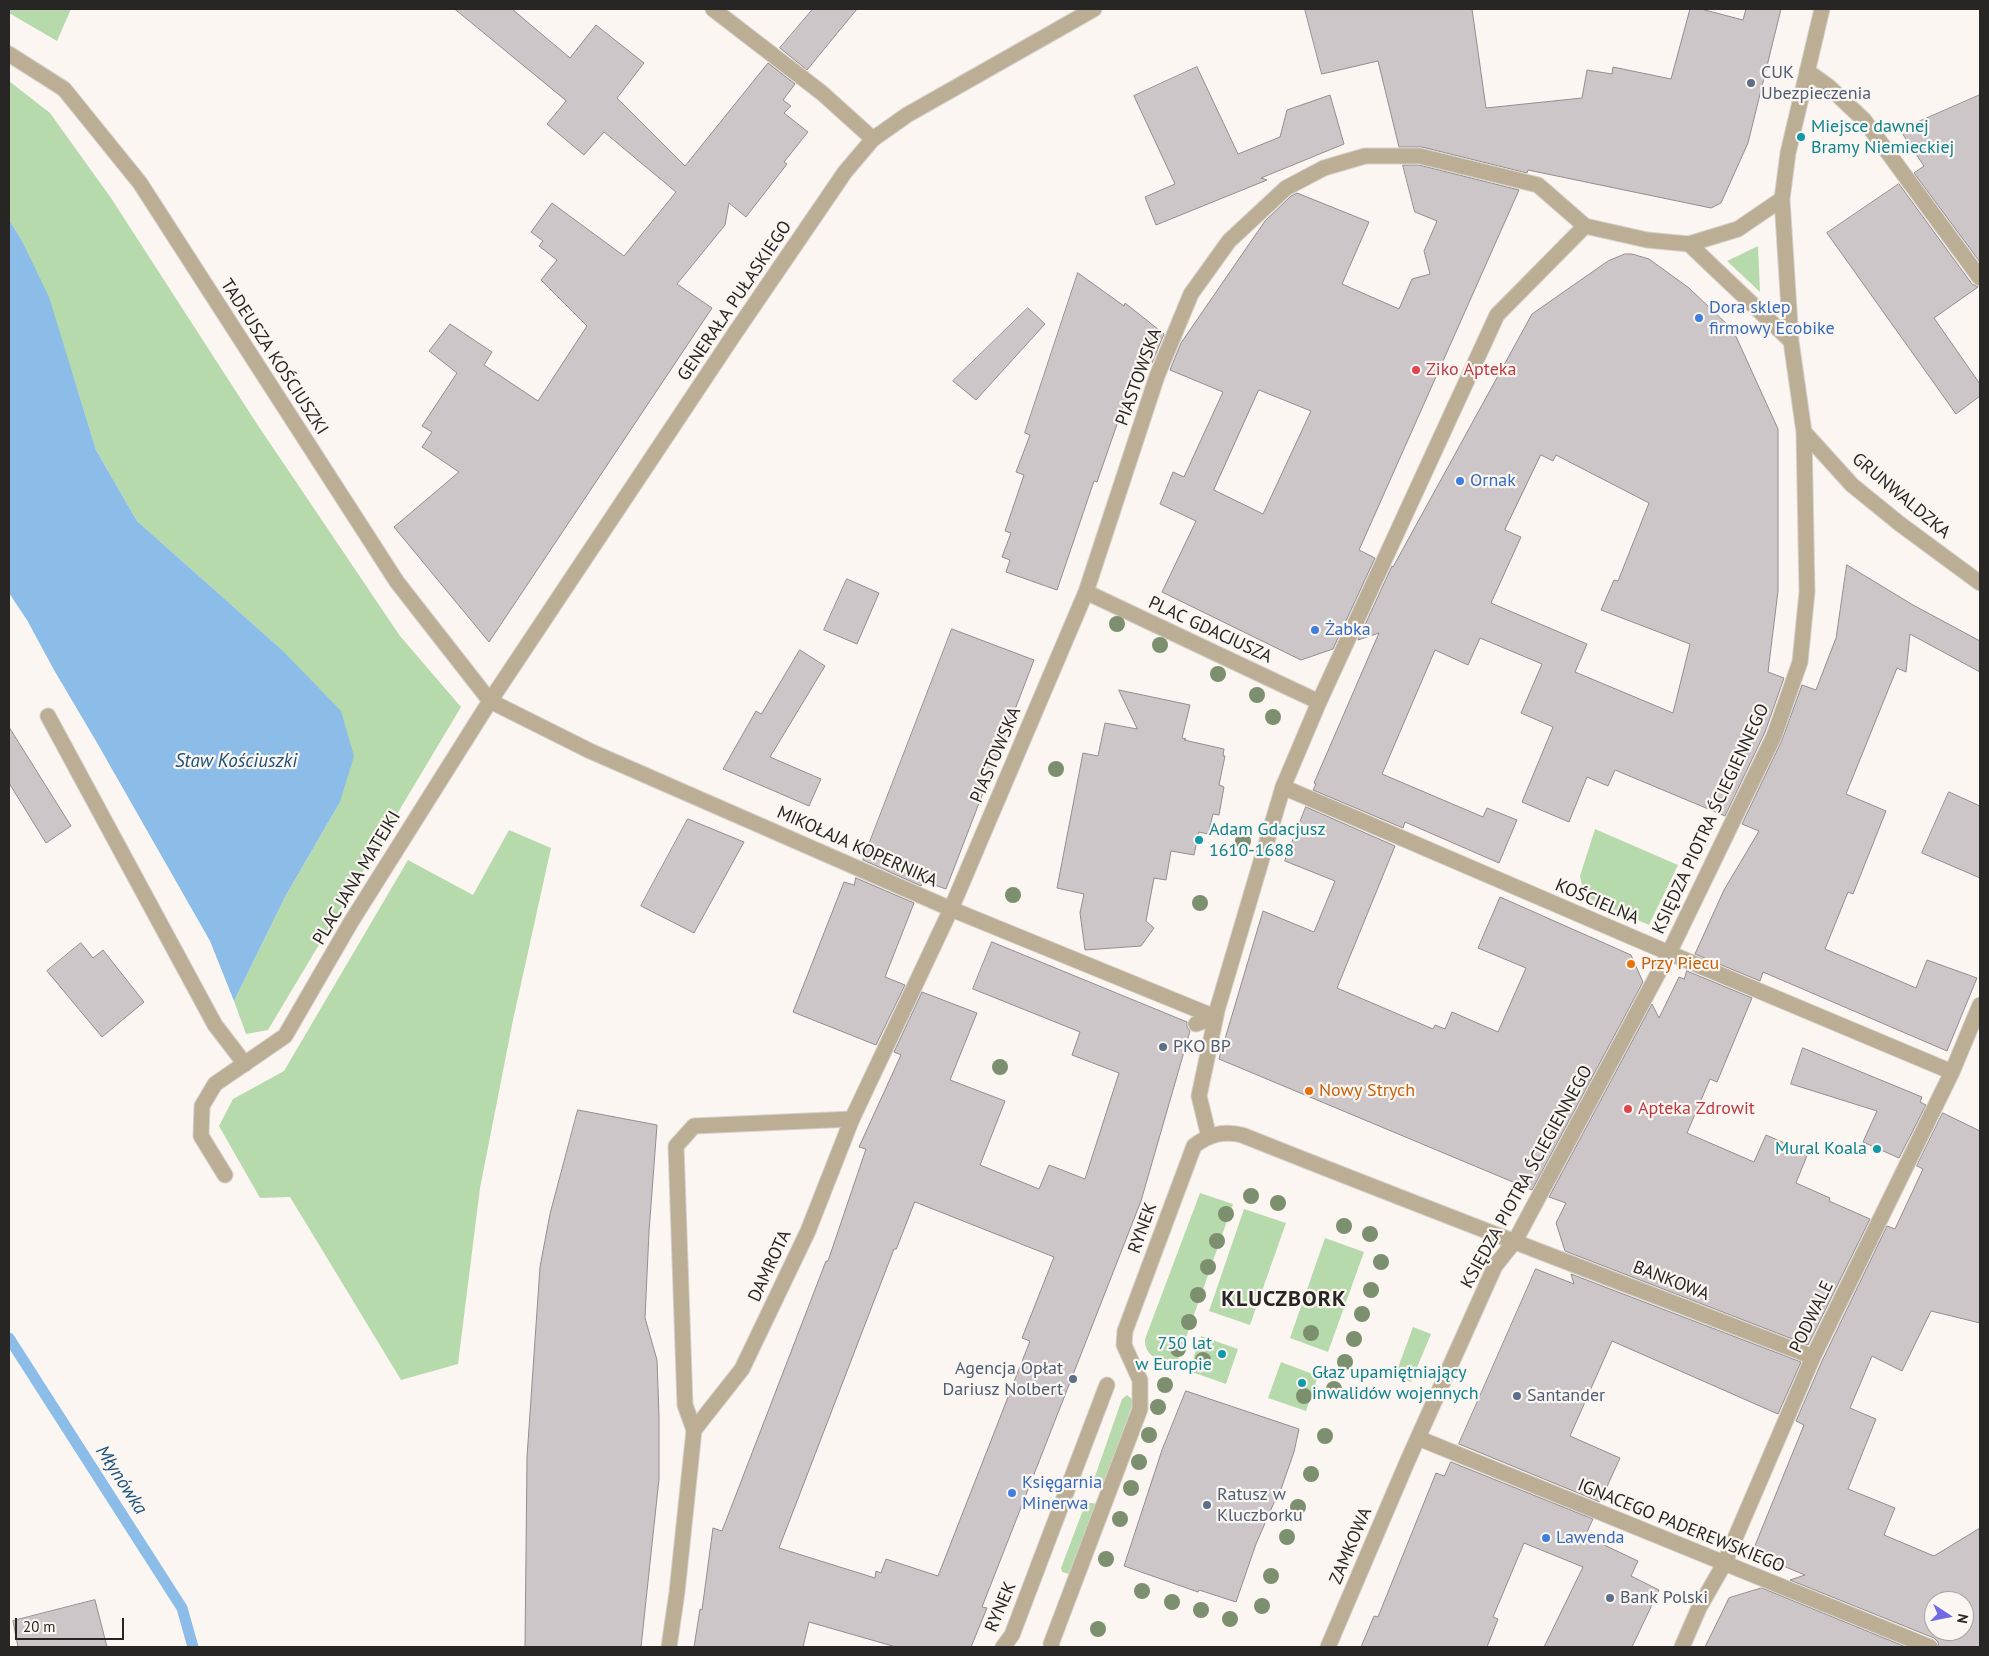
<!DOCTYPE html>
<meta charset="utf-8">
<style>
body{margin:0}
#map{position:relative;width:1989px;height:1656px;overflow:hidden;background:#fbf6f1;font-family:"PT Sans",sans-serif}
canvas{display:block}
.frame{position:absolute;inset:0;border:10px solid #282624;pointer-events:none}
.north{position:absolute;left:1924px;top:1591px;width:50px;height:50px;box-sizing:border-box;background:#fbf6f1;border:1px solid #a7a39f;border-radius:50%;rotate:101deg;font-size:14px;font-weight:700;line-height:20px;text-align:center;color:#282624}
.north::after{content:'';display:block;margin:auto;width:18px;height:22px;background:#7269e4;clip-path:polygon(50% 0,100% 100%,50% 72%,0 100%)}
.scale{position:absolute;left:15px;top:1618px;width:109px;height:22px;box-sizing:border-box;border:2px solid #282624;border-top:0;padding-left:6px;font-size:15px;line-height:18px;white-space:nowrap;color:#282624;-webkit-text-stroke:4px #fbf6f1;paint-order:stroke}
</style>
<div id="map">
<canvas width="1989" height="1656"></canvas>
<div class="frame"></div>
<div class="north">N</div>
<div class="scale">20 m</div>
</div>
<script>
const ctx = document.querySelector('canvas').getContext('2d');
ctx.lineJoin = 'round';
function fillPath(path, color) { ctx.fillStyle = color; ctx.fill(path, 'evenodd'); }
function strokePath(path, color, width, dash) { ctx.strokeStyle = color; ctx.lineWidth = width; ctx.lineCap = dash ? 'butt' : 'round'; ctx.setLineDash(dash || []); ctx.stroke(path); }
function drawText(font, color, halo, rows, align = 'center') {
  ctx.font = font + ' "PT Sans",sans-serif'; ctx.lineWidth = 4.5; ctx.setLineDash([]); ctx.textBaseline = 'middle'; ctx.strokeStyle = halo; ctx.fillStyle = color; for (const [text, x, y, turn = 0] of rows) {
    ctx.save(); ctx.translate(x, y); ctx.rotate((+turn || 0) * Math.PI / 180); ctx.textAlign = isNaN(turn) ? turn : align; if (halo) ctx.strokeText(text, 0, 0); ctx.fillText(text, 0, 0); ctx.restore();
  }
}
const green = new Path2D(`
 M 9,9 L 71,9 L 57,41 L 9,13 Z
 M 9,81 L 50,113 L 111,198 L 257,424 L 400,636 L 461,707 L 268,1030 L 246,1034 L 234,1001 L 285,897 L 340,802 L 281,649 L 137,521 L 96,450 L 74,379 L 21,239 L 9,220 Z
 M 1758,246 L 1760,292 L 1727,261 Z
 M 1595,829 L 1678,865 L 1649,925 L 1592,900 L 1583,890 L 1580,876 Z
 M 509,830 L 551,848 L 513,1020 L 480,1188 L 458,1364 L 401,1380 L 290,1197 L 260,1198 L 219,1126 L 233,1099 L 284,1071 L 408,860 L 473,895 Z
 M 1200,1193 L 1233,1204 L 1176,1366 C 1162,1361 1144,1358 1145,1339 Z
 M 1244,1209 L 1286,1223 L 1250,1325 L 1209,1311 Z
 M 1325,1238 L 1364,1252 L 1328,1352 L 1290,1338 Z
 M 1413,1327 L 1431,1334 L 1411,1382 L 1395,1376 Z
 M 1201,1336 L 1238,1349 L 1226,1384 L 1189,1371 Z
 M 1281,1362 L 1318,1376 L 1306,1411 L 1268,1398 Z
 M 1127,1395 L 1132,1399 L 1132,1406 L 1103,1486 L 1093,1482 L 1122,1399 Z
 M 1086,1502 L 1097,1504 L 1074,1567 L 1069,1574 L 1062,1572 L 1061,1568 Z`);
const water = new Path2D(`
 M 9,220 L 21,239 L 49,297 L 96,450 L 137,521 L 281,649 L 341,711 L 354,756 L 340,802 L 285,897 L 234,1001 L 210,941 L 96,741 L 54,670 L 27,620 L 9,593 Z`);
const stream = new Path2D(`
 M 9,1338 L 182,1608 L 193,1647`);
const building = new Path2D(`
 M 455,9 L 512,9 L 570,58 L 596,25 L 644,63 L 617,98 L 685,166 L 768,63 L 795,84 L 783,100 L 791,106 L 784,113 L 808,132 L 784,162 L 787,164 L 746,217 L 729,203 L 725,225 L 677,284 L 712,308 L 489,642 L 394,527 L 459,472 L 422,447 L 432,432 L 422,426 L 457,373 L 429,351 L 450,324 L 492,352 L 484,365 L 538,401 L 587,326 L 541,280 L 557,260 L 539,246 L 543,241 L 531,232 L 552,203 L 624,256 L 676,192 L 604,132 L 584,155 L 547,124 L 566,101 Z
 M 813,9 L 857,9 L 807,70 L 780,48 Z
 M 1305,9 L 1472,9 L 1486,108 L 1582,98 L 1587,70 L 1612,74 L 1613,67 L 1671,79 L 1690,9 L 1701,9 L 1743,20 L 1746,9 L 1781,9 L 1748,143 L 1721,203 L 1711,208 L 1528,170 L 1527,173 L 1422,147 L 1399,147 L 1378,61 L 1322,74 Z
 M 1197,67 L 1238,154 L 1280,137 L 1287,110 L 1330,95 L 1344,144 L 1261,178 L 1267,180 L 1156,225 L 1145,197 L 1175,184 L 1134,96 Z
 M 1980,95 L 1980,262 L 1914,173 L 1924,166 L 1900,130 Z
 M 1403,165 L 1419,165 L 1519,190 L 1359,550 L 1375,558 L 1333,649 L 1301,660 L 1162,592 L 1196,521 L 1160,504 L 1173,472 L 1184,477 L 1223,392 L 1170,370 L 1181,343 L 1265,221 L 1291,196 L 1297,193 L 1369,222 L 1342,284 L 1399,309 L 1412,279 L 1430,274 L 1424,251 L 1437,221 L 1415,212 ZM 1259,390 L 1311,411 L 1263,514 L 1214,490 Z
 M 1899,184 L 1972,284 L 1978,287 L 1934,318 L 1980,384 L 1980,396 L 1956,414 L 1827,233 Z
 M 1625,254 L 1632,254 L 1649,259 L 1689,288 L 1733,330 L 1778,429 L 1778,591 L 1768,672 L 1784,678 L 1765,732 L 1725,816 L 1615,770 L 1608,786 L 1587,777 L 1569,822 L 1522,802 L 1553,727 L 1521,713 L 1542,664 L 1480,638 L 1468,665 L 1435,650 L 1382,774 L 1483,817 L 1487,808 L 1517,820 L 1499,863 L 1405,822 L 1403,828 L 1313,790 L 1316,784 L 1314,783 L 1379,633 L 1358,640 L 1392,566 L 1393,567 L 1532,314 L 1608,261 ZM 1541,455 L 1553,461 L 1556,455 L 1649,503 L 1618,581 L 1614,580 L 1601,610 L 1690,644 L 1673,713 L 1575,672 L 1587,644 L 1491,603 L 1521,537 L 1505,530 Z
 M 1078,273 L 1124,306 L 1125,303 L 1164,334 L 1152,363 L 1140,358 L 1097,482 L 1094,481 L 1057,590 L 1006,572 L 1010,560 L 1002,557 L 1011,533 L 1005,531 L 1024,475 L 1016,472 L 1030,435 L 1025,433 Z
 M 1028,308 L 1045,324 L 976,400 L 953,381 Z
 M 1847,565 L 1913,605 L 1980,641 L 1980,672 L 1910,634 L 1906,672 L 1897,668 L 1846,794 L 1886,811 L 1853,894 L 1848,892 L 1825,949 L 1916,988 L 1927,960 L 1977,978 L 1947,1051 L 1763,972 L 1760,981 L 1695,954 L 1724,890 L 1759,831 L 1742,824 L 1782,740 L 1802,685 L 1816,690 L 1836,638 Z
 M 847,579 L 879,593 L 857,644 L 824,630 Z
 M 952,629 L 1034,660 L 946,889 L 923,881 L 921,886 L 863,860 Z
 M 800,650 L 825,666 L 770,757 L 821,779 L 809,806 L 723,769 L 756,711 L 761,714 Z
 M 1119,690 L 1190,705 L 1182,738 L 1186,739 L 1184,740 L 1224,749 L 1223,756 L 1225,756 L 1219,785 L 1224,787 L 1219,815 L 1213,814 L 1208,834 L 1199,832 L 1194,855 L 1171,851 L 1166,880 L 1154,878 L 1146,921 L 1154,928 L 1141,946 L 1085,950 L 1080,913 L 1084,894 L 1057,888 L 1083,753 L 1098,756 L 1105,723 L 1137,729 Z
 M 9,727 L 71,826 L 46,843 L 9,783 Z
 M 1949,792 L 1980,806 L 1980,878 L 1922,853 Z
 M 1306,807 L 1395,846 L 1337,988 L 1433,1029 L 1435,1025 L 1445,1029 L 1452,1012 L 1498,1032 L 1526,968 L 1478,948 L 1500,897 L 1631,955 L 1643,982 L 1532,1190 L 1219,1059 L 1263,911 L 1314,932 L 1335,881 L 1285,861 Z
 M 688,819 L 744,842 L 694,933 L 641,906 Z
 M 856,878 L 914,903 L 885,977 L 905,985 L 876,1045 L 793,1012 L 844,882 L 854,885 Z
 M 992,942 L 1187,1022 L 1187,1027 L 1190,1031 L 1141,1201 L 982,1607 L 987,1608 L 971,1647 L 896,1647 L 809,1622 L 803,1647 L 694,1647 L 700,1609 L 702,1610 L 713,1528 L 722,1531 L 826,1261 L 828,1261 L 866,1149 L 859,1147 L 901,1055 L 894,1052 L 922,992 L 977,1013 L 950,1080 L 1005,1101 L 980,1165 L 1039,1189 L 1049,1165 L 1085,1179 L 1119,1073 L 1072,1055 L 1080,1032 L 973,989 ZM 915,1202 L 1054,1257 L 1022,1338 L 1030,1341 L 938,1576 L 886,1559 L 881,1573 L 876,1571 L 875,1578 L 779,1548 L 894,1249 L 896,1249 Z
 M 81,943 L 93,958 L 103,950 L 144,1002 L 102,1037 L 47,971 Z
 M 1687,971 L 1752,998 L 1717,1082 L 1710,1079 L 1687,1133 L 1754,1162 L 1766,1135 L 1808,1153 L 1796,1183 L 1830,1198 L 1829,1201 L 1870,1219 L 1808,1345 L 1565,1251 L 1556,1223 L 1566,1203 L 1549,1197 L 1652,1004 L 1659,1018 L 1679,977 L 1684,979 Z
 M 1803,1048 L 1922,1097 L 1920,1102 L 1926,1105 L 1899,1158 L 1863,1142 L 1877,1111 L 1791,1084 Z
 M 578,1110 L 657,1125 L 649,1232 L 645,1318 L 657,1360 L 659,1416 L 659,1479 L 641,1647 L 525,1647 L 527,1457 L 540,1267 L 550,1214 Z
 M 1943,1113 L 1980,1131 L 1980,1323 L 1931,1311 L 1902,1371 L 1872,1356 L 1850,1408 L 1876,1419 L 1848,1489 L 1895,1508 L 1884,1535 L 1934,1556 L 1980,1528 L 1980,1647 L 1939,1647 L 1938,1642 L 1934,1638 L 1790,1580 L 1805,1575 L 1752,1553 L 1804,1425 L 1796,1421 L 1822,1361 L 1887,1226 L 1895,1229 L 1923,1169 L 1917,1166 ZM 1934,1601 L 1964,1601 L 1964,1631 L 1934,1631 Z
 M 1536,1269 L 1574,1284 L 1571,1274 L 1801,1362 L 1778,1414 L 1612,1341 L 1570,1436 L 1620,1458 L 1600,1502 L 1459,1444 Z
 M 1186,1391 L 1299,1429 L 1294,1452 L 1280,1492 L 1279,1491 L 1256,1544 L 1236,1602 L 1199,1590 L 1198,1592 L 1124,1566 L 1162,1450 Z
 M 1451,1462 L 1593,1519 L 1585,1536 L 1638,1561 L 1631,1576 L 1659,1590 L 1632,1647 L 1544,1647 L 1583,1567 L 1524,1543 L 1493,1617 L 1498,1619 L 1487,1647 L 1361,1647 L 1374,1616 L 1378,1617 L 1436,1473 L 1444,1476 Z
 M 1762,1588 L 1906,1647 L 1705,1647 L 1729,1598 Z
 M 95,1600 L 107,1647 L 18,1647 L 13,1621 Z`);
const service = new Path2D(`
 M 713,9 L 822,93 L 873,139
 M 48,716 L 215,1025 L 245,1064
 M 951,909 L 1215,1017
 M 694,1430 L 685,1405 L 676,1146 L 694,1126 L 852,1119`);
const pedestrian = new Path2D(`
 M 1196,1024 L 1215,1017 L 1283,787 L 1319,702 L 1497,315 L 1585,226 L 1647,240 L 1689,244
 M 1209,1137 L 1199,1096 L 1217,1011
 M 1003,1647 L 1012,1635 L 1107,1385`);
const minor = new Path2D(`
 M 1807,71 L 1828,86 L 1864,120 L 1980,278
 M 1782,199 L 1738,229 L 1689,244 L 1791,341
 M 1804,432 L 1852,485 L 1900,524 L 1980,583
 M 1086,592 L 1319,702
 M 1283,787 L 1669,953 L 1952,1072
 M 225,1175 L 201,1136 L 202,1106 L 215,1084 L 285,1036 L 351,922 L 490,701 L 590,751 L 951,909
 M 1418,1438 L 1930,1647
 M 669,1647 L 677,1592 L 694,1430 L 742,1369 L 808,1231 L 852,1119 L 951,909 L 1086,592 L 1157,376 L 1191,294 L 1229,241 L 1286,188 L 1324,168 L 1365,156 L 1420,156 L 1538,185 L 1585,226
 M 1052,1647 L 1051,1644 L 1140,1409 L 1140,1380 L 1124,1345 L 1125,1331 L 1194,1146 C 1209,1134 1223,1131 1242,1135 C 1432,1211 1623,1283 1813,1357
 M 1328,1647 L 1408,1460 L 1495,1266 L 1515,1241 L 1669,953 L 1774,736 L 1800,662 L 1807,592 L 1804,432 L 1791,341 L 1782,199 L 1788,153 L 1822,9
 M 1682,1647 L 1699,1608 L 1724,1564 L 1813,1357 L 1952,1072 L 1980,1005`);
const tertiary = new Path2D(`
 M 9,54 L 64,89 L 140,183 L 397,582 L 490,701 L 733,336 L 845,172 L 873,139 L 907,115 L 1094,9`);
const trees = [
 [1117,624],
 [1160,645],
 [1218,674],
 [1257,695],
 [1273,717],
 [1056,769],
 [1243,841],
 [1013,895],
 [1200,903],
 [1000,1067],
 [1251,1196],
 [1278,1203],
 [1226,1214],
 [1344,1226],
 [1370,1234],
 [1217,1241],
 [1381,1262],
 [1208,1267],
 [1371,1290],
 [1198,1295],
 [1362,1314],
 [1189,1322],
 [1311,1333],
 [1354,1339],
 [1178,1349],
 [1203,1360],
 [1345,1362],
 [1165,1385],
 [1334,1389],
 [1304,1396],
 [1158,1407],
 [1149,1435],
 [1325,1436],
 [1139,1462],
 [1311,1474],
 [1131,1488],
 [1298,1507],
 [1120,1519],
 [1287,1537],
 [1106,1559],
 [1271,1576],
 [1142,1591],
 [1172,1602],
 [1262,1606],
 [1201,1610],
 [1230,1619],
 [1098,1629]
];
const markers = [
 [1751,83,5,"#5c6f8a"],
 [1801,137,5,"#0f9aa8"],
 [1699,318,5,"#3f7fe0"],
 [1416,370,5,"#e0444e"],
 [1460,481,5,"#3f7fe0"],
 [1315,630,5,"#3f7fe0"],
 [1199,840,5,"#0f9aa8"],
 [1631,964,5,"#e8710a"],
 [1163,1047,5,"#5c6f8a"],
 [1309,1091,5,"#e8710a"],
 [1628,1109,5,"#e0444e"],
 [1877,1149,5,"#0f9aa8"],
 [1222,1354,5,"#0f9aa8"],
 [1073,1379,5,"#5c6f8a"],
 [1302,1383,5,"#0f9aa8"],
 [1517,1396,5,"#5c6f8a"],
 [1012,1493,5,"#3f7fe0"],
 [1207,1505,5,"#5c6f8a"],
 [1546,1538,5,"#3f7fe0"],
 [1610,1598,5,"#5c6f8a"]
];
const serviceNames = [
 ["CUK",1761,73],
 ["Ubezpieczenia",1761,94],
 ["PKO BP",1173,1047],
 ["Agencja Opłat",1063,1369,"right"],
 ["Dariusz Nolbert",1063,1390,"right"],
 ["Santander",1527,1396],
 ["Ratusz w",1217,1495],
 ["Kluczborku",1217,1516],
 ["Bank Polski",1620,1598]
];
const cultureNames = [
 ["Miejsce dawnej",1811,127],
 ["Bramy Niemieckiej",1811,148],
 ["Adam Gdacjusz",1209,830],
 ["1610-1688",1209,851],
 ["Mural Koala",1867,1149,"right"],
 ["750 lat",1212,1344,"right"],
 ["w Europie",1212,1365,"right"],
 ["Głaz upamiętniający",1312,1373],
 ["inwalidów wojennych",1312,1394]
];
const streetNames = [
 ["GENERAŁA PUŁASKIEGO",735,301,-56],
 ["TADEUSZA KOŚCIUSZKI",274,357,57],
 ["PIASTOWSKA",1139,377,-70],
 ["GRUNWALDZKA",1901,496,40],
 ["PLAC GDACJUSZA",1210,630,25],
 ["PIASTOWSKA",996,755,-67],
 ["KSIĘDZA PIOTRA ŚCIEGIENNEGO",1711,819,-65],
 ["MIKOŁAJA KOPERNIKA",857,847,24],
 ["PLAC JANA MATEJKI",357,878,-59],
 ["KOŚCIELNA",1597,902,23],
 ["KSIĘDZA PIOTRA ŚCIEGIENNEGO",1527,1177,-61],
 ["RYNEK",1143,1228,-70],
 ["DAMROTA",770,1266,-65],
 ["BANKOWA",1671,1281,21],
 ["PODWALE",1812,1317,-64],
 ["IGNACEGO PADEREWSKIEGO",1681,1526,22],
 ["ZAMKOWA",1351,1546,-67],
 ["RYNEK",1001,1607,-67]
];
const shopNames = [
 ["Dora sklep",1709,308],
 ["firmowy Ecobike",1709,329],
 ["Ornak",1470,481],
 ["Żabka",1325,630],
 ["Księgarnia",1022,1483],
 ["Minerwa",1022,1504],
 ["Lawenda",1556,1538]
];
const healthNames = [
 ["Ziko Apteka",1426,370],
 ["Apteka Zdrowit",1638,1109]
];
const foodNames = [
 ["Przy Piecu",1641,964],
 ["Nowy Strych",1319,1091]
];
const waterNames = [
 ["Staw Kościuszki",236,762],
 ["Młynówka",121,1480,57]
];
const districtNames = [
 ["KLUCZBORK",1284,1300]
];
fillPath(green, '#b7daac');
fillPath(water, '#8bbde8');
strokePath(stream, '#8bbde8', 11);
fillPath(building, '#cdc6c8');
strokePath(building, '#948d8f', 1);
strokePath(service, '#d5d1cc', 17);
strokePath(pedestrian, '#d5d1cc', 17);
strokePath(minor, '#d5d1cc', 17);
strokePath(tertiary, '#d5d1cc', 17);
strokePath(service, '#bcad95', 15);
strokePath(pedestrian, '#bcad95', 15);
strokePath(minor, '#bcad95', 15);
strokePath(tertiary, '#bcad95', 15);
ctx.fillStyle = '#7c8f6f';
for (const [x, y] of trees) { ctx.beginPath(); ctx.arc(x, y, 8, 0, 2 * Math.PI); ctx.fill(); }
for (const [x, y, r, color] of markers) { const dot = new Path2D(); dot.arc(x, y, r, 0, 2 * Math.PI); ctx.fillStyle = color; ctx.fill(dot); strokePath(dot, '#fbf6f1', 2); }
drawText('18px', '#4e5e75', '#fbf6f1', serviceNames, 'left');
drawText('18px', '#0d838f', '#fbf6f1', cultureNames, 'left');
drawText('18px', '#282624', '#fbf6f1', streetNames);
drawText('18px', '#366cbe', '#fbf6f1', shopNames, 'left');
drawText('18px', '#be3a42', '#fbf6f1', healthNames, 'left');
drawText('18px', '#c56008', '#fbf6f1', foodNames, 'left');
drawText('italic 19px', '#1b517a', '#fbf6f1', waterNames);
ctx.letterSpacing = '1px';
drawText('bold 22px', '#282624', '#fbf6f1', districtNames);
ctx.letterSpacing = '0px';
</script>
